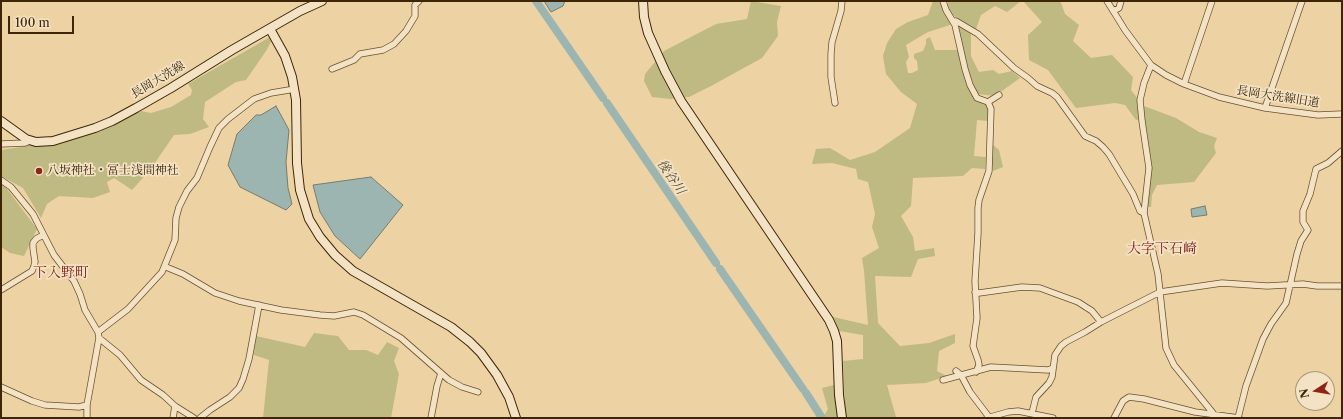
<!DOCTYPE html>
<html>
<head>
<meta charset="utf-8">
<style>
  body { margin:0 }
  #map { position:relative; width:1343px; height:419px; overflow:hidden; background:#edd2a4; font-family:"Libre Caslon Text",serif }
  canvas { display:block }
  .frame { position:absolute; inset:0; border:2px solid #3c2607; pointer-events:none }
  .north { position:absolute; left:1295px; top:371px; width:40px; height:40px; box-sizing:border-box; background:#f3e2c4; border:1px solid #aa9778; border-radius:50%; rotate:258deg; font-size:11px; font-weight:700; line-height:16px; text-align:center; color:#3c2607 }
  .north::after { content:''; display:block; margin:auto; width:14px; height:18px; background:#8f2418; clip-path:polygon(50% 0,100% 100%,50% 72%,0 100%) }
  .scale { position:absolute; left:8px; top:16px; width:66px; height:18px; box-sizing:border-box; border:2px solid #3c2607; border-top:0; padding-left:5px; font-size:12px; line-height:14px; white-space:nowrap; color:#3c2607; -webkit-text-stroke:3px #f3e2c4; paint-order:stroke }
</style>
</head>
<body>
<div id="map">
<canvas width="1343" height="419"></canvas>
<div class="frame"></div>
<div class="north">N</div>
<div class="scale">100 m</div>
</div>
<script>
const c = document.querySelector('canvas').getContext('2d');
c.lineJoin = 'round';
function paint(path, color) {
  c.fillStyle = color;
  c.fill(path, 'evenodd');
}
function shape(rows) {
  const path = new Path2D();
  for (const r of rows) {
    path.moveTo(r[0], r[1]);
    for (let i = 2; i < r.length; i += 2) path.lineTo(r[i], r[i + 1]);
  }
  return path;
}
function strokePath(path, color, width, dash) {
  c.strokeStyle = color;
  c.lineWidth = width;
  c.lineCap = dash ? 'butt' : 'round';
  c.setLineDash(dash || []);
  c.stroke(path);
}
function write(font, color, halo, rows, align = 'center') {
  c.font = font + ' "Libre Caslon Text","Noto Serif JP",serif';
  c.lineWidth = 3.5;
  c.setLineDash([]);
  c.textBaseline = 'middle';
  c.strokeStyle = halo;
  c.fillStyle = color;
  for (const [text, x, y, turn = 0] of rows) {
    c.save();
    c.translate(x, y);
    c.rotate((+turn || 0) * Math.PI / 180);
    c.textAlign = isNaN(turn) ? turn : align;
    if (halo) c.strokeText(text, 0, 0);
    c.fillText(text, 0, 0);
    c.restore();
  }
}
const green = shape([
  [751,1,781,6,777,22,778,36,762,58,711,86,689,97,670,99,652,97,644,81,645,74,664,51,716,24,747,19],
  [933,1,942,1,953,24,928,32,906,45,909,57,906,62,908,73,912,73,918,70,917,61,914,58,914,54,923,51,926,44,926,39,930,37,935,50,958,50,974,95,986,103,989,106,988,121,977,120,974,156,986,157,985,169,972,168,963,176,913,178,911,206,901,216,913,237,915,251,934,248,935,256,918,259,911,277,875,276,878,323,900,346,929,343,955,334,955,343,939,351,937,371,947,376,926,383,887,385,896,417,846,418,845,412,843,361,863,359,863,335,839,331,833,317,868,325,864,271,862,258,879,248,872,227,875,214,868,182,858,179,856,169,832,163,812,164,816,149,830,148,850,160,875,152,910,128,917,104,901,92,886,74,883,56,887,43,896,29,908,22,928,15],
  [948,1,1021,1,1007,12,995,6,981,15,976,29,949,13],
  [1023,1,1059,1,1061,3,1065,14,1079,25,1073,41,1091,58,1112,55,1133,77,1131,90,1138,99,1140,119,1136,120,1125,105,1115,103,1076,108,1048,70,1029,60,1028,35,1042,22],
  [958,24,971,32,971,56,979,72,993,70,999,74,1012,71,1020,78,995,96,978,94,967,69],
  [270,37,271,42,266,51,246,80,236,82,205,102,203,119,209,127,190,134,174,135,150,170,132,190,114,178,107,182,110,192,93,198,59,196,47,204,41,218,23,188,1,176,1,150,21,147,28,144,40,146,60,144,106,128,141,111,151,113,171,107,191,95,192,90,188,84],
  [1144,106,1176,118,1199,132,1217,138,1214,146,1216,153,1194,182,1157,185,1152,195,1151,207,1147,207,1151,177,1150,156,1143,121],
  [993,145,999,150,1003,167,993,171,991,155],
  [1,184,4,185,37,229,24,256,10,253,1,247],
  [314,333,338,336,349,350,366,350,378,355,387,342,399,348,394,361,399,374,391,418,263,418,269,360,254,355,256,336,305,347],
  [834,385,839,418,825,418,824,416,828,409,822,388]
]);
const water = shape([
  [544,1,565,1,563,6,551,12,544,1],
  [276,106,289,130,286,162,288,188,292,204,286,210,240,187,228,165,237,134,256,115,261,115,276,106],
  [371,177,403,205,360,259,335,236,320,212,313,185,371,177],
  [1205,206,1207,215,1192,217,1191,209,1205,206]
]);
const river = shape([
  [536,1,603,98],
  [607,103,716,263],
  [720,269,803,389],
  [806,393,822,418]
]);
const street = shape([
  [943,1,946,10,955,25,965,69,970,85,977,98,988,102,991,109,989,171,979,200,978,208,978,233,975,281,977,318,973,346,978,360,979,365,976,372],
  [1107,1,1125,30,1151,65,1166,75,1184,84,1219,97,1265,108,1318,115,1342,114],
  [1113,11,1119,8,1121,1],
  [953,21,956,21,978,34,1014,68,1028,78,1037,86,1052,93,1057,97,1085,136,1096,141,1103,147,1109,154,1133,194,1140,211,1144,213],
  [1151,65,1144,83,1140,100,1142,121,1149,168,1144,213,1158,274,1166,348,1174,365,1217,418],
  [332,69,354,60,360,54,383,50,394,44,406,31,415,16,415,5,419,1],
  [1184,84,1212,1],
  [988,102,999,95],
  [835,103,831,77,831,54,832,42,841,11,842,1],
  [1265,108,1302,1],
  [1,144,25,143,30,141],
  [1,180,11,187,33,214,54,255,74,281,80,294,85,310,98,332,99,338,87,405,87,418],
  [166,267,183,274,215,293,239,301,281,310,320,315,334,316,354,312,363,315,401,338,449,380,462,387,478,392],
  [1,290,32,271,34,266,35,262,33,248,33,243,36,239,43,235],
  [975,292,979,293,1022,287,1040,288,1078,302,1092,311,1101,322],
  [98,332,128,309,162,272,175,240,176,218,179,207,187,191,197,178,210,147,219,128,228,119,254,99,271,93,295,89],
  [99,338,120,355,141,380,163,395,175,406,194,418],
  [956,371,961,375,970,392,989,417],
  [943,380,991,367,1048,370,1053,368],
  [1,387,32,401,45,405,79,407,87,405],
  [1032,413,1036,397,1049,383,1052,377,1055,355,1061,346,1066,342,1085,332,1101,322,1160,292,1222,283,1267,286,1303,284,1317,286,1342,286],
  [173,418,175,406],
  [200,418,210,410,230,397,239,388,243,379,249,359,259,305],
  [431,418,437,386,441,373],
  [987,418,1008,412,1018,411,1053,418],
  [1114,418,1123,401,1129,397,1144,399,1195,412,1239,418],
  [1238,418,1246,386,1263,339,1271,324,1286,303,1297,254,1301,241,1308,230,1303,222,1303,211,1310,194,1316,169,1328,163,1342,151]
]);
const secondary = shape([
  [643,1,644,17,648,33,665,71,681,101,829,320,834,331,837,341,839,395,842,418],
  [270,29,285,56,292,77,296,100,297,163,300,190,309,219,320,237,335,255,353,271,451,327,470,342,481,353,497,375,509,397,516,418],
  [1,121,26,139,36,142,53,141,95,128,112,121,136,108,171,88,232,50,300,11,322,1]
]);
const markers = [
  [39,171,4,"#8f2418"]
];
const streetNames = [
  ["長岡大洗線",158,80,-31],
  ["長岡大洗線旧道",1278,97,9]
];
const poiNames = [
  ["八坂神社・冨士浅間神社",47,171]
];
const waterNames = [
  ["後谷川",671,177,56]
];
const quarterNames = [
  ["大字下石崎",1162,249],
  ["下入野町",61,273]
];
paint(green, '#beba82');
paint(water, '#9db5b1');
strokePath(water, '#767c6d', 1);
strokePath(river, '#9db5b1', 8);
strokePath(street, '#68512e', 7);
strokePath(secondary, '#3c2607', 10);
strokePath(street, '#f3e2c4', 5.5);
strokePath(secondary, '#f3e2c4', 8);
for (const [x, y, r, color] of markers) {
  const dot = new Path2D();
  dot.arc(x, y, r, 0, 2 * Math.PI);
  c.fillStyle = color;
  c.fill(dot);
  strokePath(dot, '#f3e2c4', 1.5);
}
write('12px', '#3c2607', '#f3e2c4', streetNames);
write('12px', '#3c2607', '#f3e2c4', poiNames, 'left');
write('italic 13px', '#544a32', '#f3e2c4', waterNames);
write('14px', '#7a1f14', '#f3e2c4', quarterNames);
</script>
</body>
</html>
